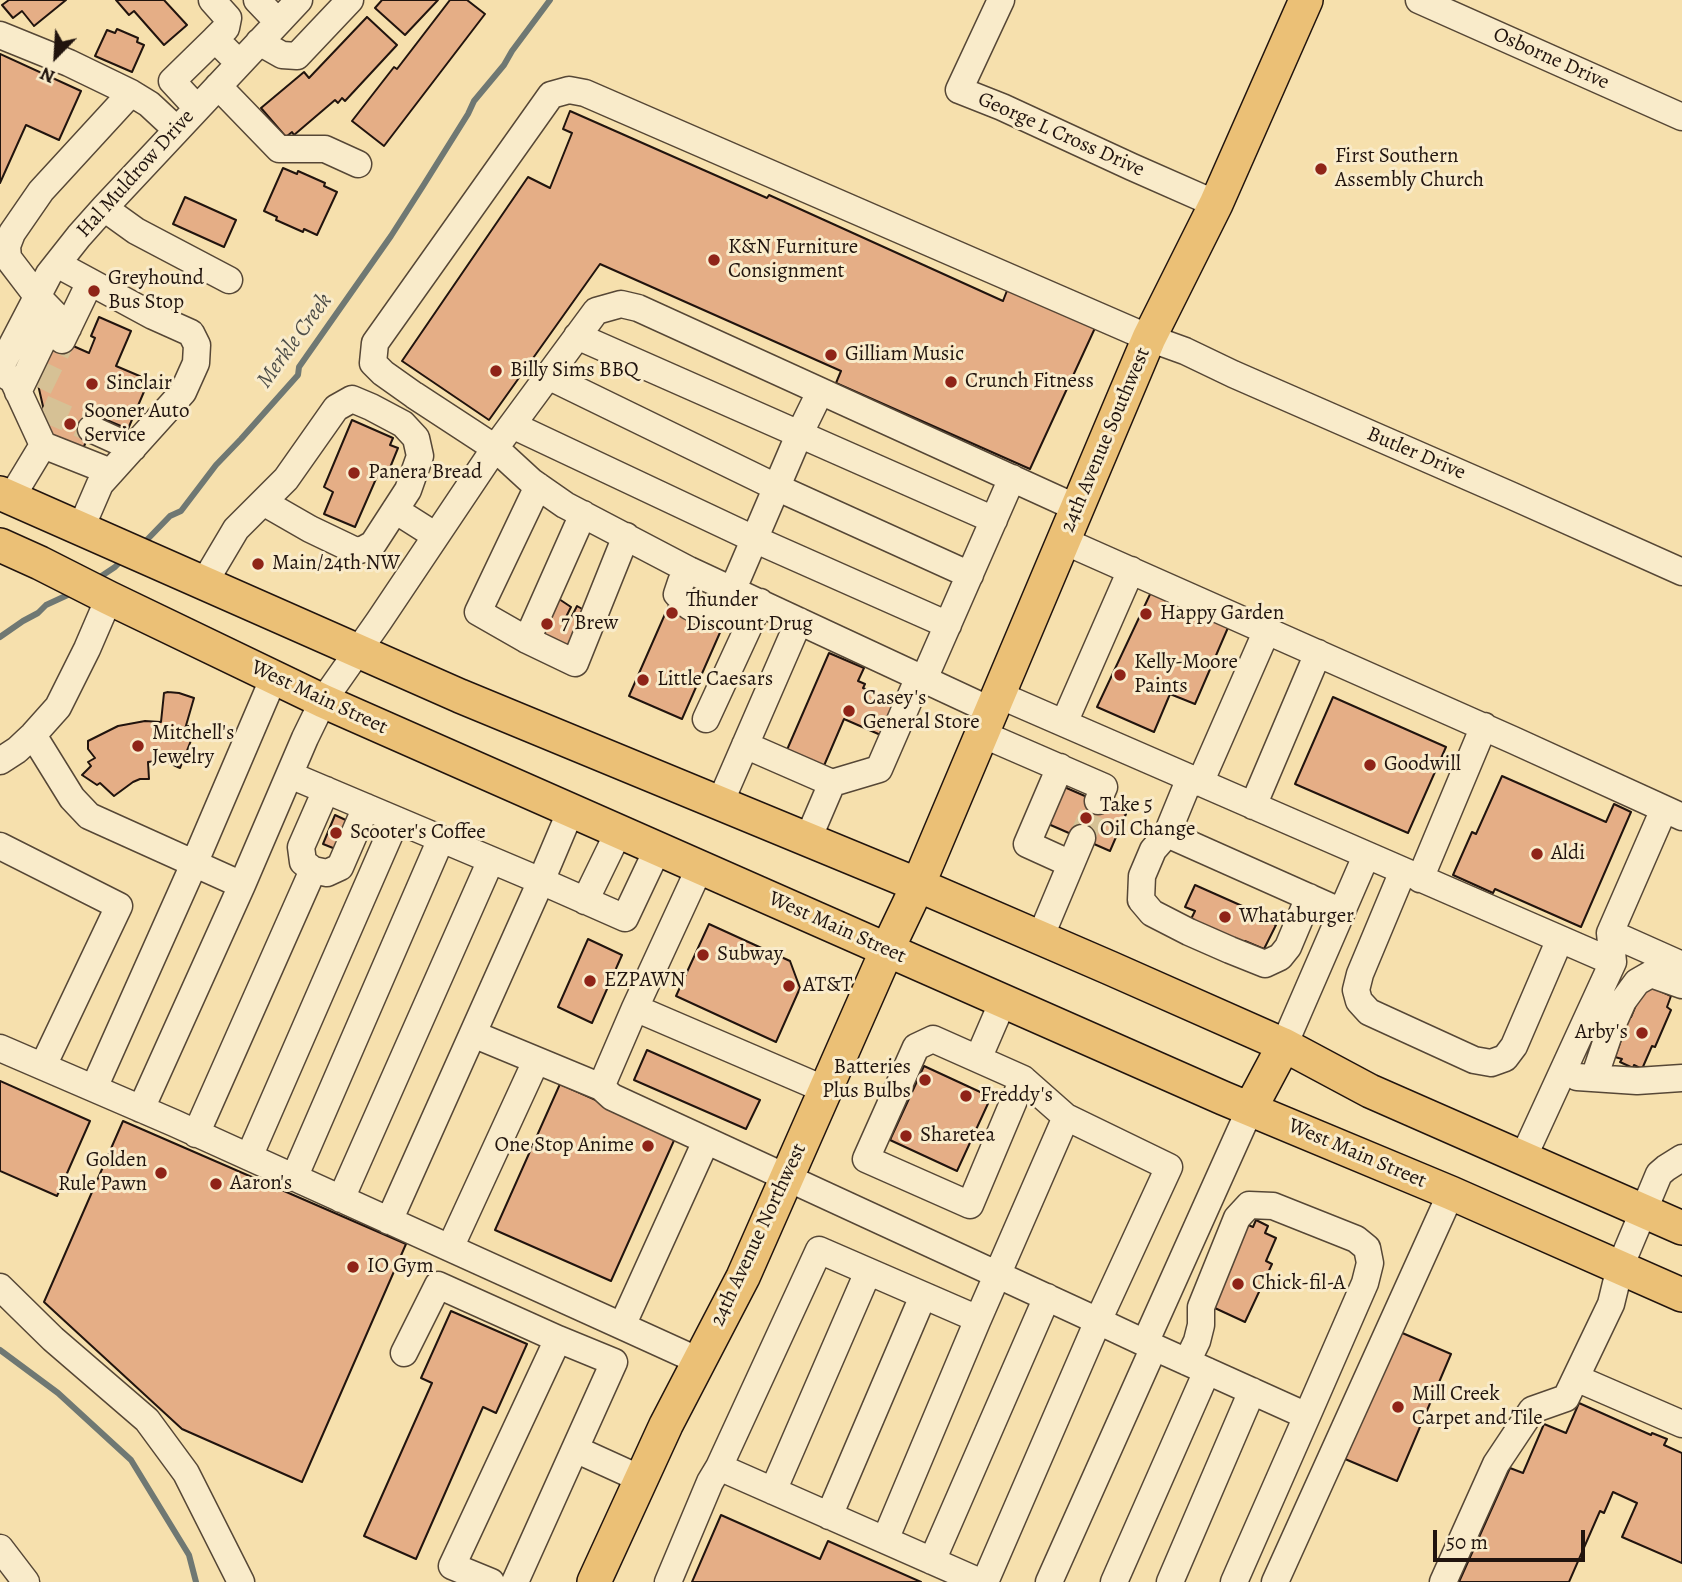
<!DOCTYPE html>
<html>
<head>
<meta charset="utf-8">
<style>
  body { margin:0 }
  #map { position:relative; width:1682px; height:1582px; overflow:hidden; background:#f6e0ad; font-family:Alegreya,serif }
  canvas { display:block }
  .north { position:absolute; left:21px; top:21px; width:70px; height:70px; -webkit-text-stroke:5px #f9ebca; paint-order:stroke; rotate:204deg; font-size:19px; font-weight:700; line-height:28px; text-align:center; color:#21140e }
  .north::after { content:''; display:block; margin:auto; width:24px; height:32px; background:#21140e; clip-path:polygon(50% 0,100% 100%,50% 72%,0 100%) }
  .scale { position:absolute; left:1433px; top:1530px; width:152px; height:32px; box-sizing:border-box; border:4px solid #21140e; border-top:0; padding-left:9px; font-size:21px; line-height:24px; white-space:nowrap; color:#21140e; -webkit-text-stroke:5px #f9ebca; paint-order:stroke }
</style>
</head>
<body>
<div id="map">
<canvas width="1682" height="1582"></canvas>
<div class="north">N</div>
<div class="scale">50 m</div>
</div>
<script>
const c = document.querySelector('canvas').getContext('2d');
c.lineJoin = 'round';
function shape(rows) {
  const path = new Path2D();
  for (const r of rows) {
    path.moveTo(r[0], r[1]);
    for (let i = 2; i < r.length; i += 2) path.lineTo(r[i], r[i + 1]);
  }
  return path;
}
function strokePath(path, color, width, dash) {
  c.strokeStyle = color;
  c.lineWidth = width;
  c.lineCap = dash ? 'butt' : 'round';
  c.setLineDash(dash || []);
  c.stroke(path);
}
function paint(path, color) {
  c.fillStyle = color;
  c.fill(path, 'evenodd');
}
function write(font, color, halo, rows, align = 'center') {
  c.font = font + ' Alegreya,serif';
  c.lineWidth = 6;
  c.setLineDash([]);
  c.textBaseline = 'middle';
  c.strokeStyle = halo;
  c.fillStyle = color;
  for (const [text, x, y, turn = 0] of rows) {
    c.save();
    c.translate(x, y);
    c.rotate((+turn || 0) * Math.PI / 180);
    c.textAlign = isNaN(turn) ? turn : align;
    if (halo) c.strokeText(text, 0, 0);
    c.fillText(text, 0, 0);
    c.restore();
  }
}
const stream = shape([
  [141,546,170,516,181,511,216,465,241,439,298,375,299,367,306,357,391,236,423,186,468,114,474,101,504,65,512,51,550,0],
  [97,579,115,567,124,558],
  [0,637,23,621,38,613,46,605,72,593],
  [0,1350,58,1393,131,1460,189,1555,196,1582]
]);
const building = shape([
  [9,0,66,0,34,26,22,11,13,18,2,5,9,0],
  [116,0,164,0,187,25,164,45,134,11,129,15,116,0],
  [382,0,438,0,405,35,375,8,382,0],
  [450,0,467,0,485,14,384,146,352,121,394,67,397,69,450,0],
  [367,17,397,45,345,101,342,98,338,103,335,100,294,135,292,132,286,137,261,108,304,72,309,78,367,17],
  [117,29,138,38,137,42,144,45,132,72,95,56,107,30,115,33,117,29],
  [0,54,81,91,59,140,26,125,0,183,0,54],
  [570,111,767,198,769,195,1003,301,1008,288,1095,328,1030,469,836,383,841,371,600,264,489,420,402,361,528,177,550,188,572,133,563,129,570,111],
  [283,168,297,174,298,171,325,183,324,186,337,192,317,235,304,229,303,232,276,220,277,217,264,211,283,168],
  [185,197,236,220,224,247,173,224,185,197],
  [99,317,131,331,116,366,149,380,128,429,97,416,82,451,50,437,34,367,62,341,89,353,95,338,91,336,99,317],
  [352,420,393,438,390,445,398,448,387,475,379,472,355,527,324,514,333,492,324,487,352,420],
  [1153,588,1230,623,1195,704,1170,694,1154,732,1097,707,1153,588],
  [559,599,571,607,563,623,567,626,577,606,584,610,569,647,526,628,537,603,554,611,559,599],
  [669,605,722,628,682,719,629,696,669,605],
  [829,653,864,668,858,681,865,684,863,688,897,703,883,736,844,719,820,775,783,759,829,653],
  [168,692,179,693,194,698,185,729,188,726,191,727,194,730,194,733,180,768,169,763,157,761,148,762,149,779,140,779,133,782,114,796,100,783,97,785,82,775,91,766,88,762,95,758,88,749,88,741,118,726,145,721,161,722,164,693,168,692],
  [1333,697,1446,747,1408,833,1295,784,1333,697],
  [1502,776,1606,822,1614,804,1631,812,1581,927,1495,889,1493,893,1453,875,1472,832,1476,834,1502,776],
  [1062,786,1126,814,1110,851,1046,823,1062,786],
  [335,815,350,822,338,850,323,844,335,815],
  [1195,885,1249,909,1248,913,1276,925,1264,949,1245,941,1244,945,1190,921,1195,911,1185,907,1195,885],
  [709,924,790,961,800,988,776,1042,676,996,709,924],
  [588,939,622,955,592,1023,558,1007,588,939],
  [1647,985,1671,996,1667,1007,1671,1010,1655,1047,1652,1046,1642,1069,1634,1065,1633,1068,1620,1062,1622,1059,1615,1057,1626,1026,1626,1015,1631,1017,1640,995,1647,985],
  [647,1050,760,1100,746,1129,634,1080,647,1050],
  [924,1066,991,1097,957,1171,890,1140,924,1066],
  [0,1081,90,1121,57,1196,0,1171,0,1081],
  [560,1084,676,1136,611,1281,495,1230,560,1084],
  [123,1121,406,1244,302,1482,182,1429,44,1302,123,1121],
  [1256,1220,1268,1226,1265,1233,1276,1238,1266,1261,1272,1264,1245,1322,1204,1303,1241,1222,1253,1227,1256,1220],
  [451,1311,527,1344,496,1413,483,1407,416,1559,364,1536,432,1383,421,1378,451,1311],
  [1400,1332,1451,1354,1397,1481,1345,1459,1400,1332],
  [1579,1403,1651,1435,1652,1433,1667,1439,1664,1445,1682,1453,1682,1563,1622,1537,1637,1503,1613,1492,1604,1513,1600,1511,1569,1582,1459,1582,1510,1468,1523,1473,1544,1424,1566,1433,1579,1403],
  [721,1515,820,1559,828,1541,921,1582,692,1582,721,1515]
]);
const minorTunnel = shape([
  [39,388,62,341],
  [43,408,91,429],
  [1082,838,1098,801]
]);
const minor = shape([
  [212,0,228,18,226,28,215,39],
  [257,0,278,22],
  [1001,0,959,90,1002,107,1132,167,1216,204],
  [1419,0,1682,117],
  [0,35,69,63,131,93,149,104,177,130],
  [259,42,282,55,297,56,350,0],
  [218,86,279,149,325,149,358,164],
  [197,108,172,81,215,39,239,63],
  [104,208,136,231,229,280],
  [57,264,153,316,191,333,197,345,196,363,183,392,100,484,81,528],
  [68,328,37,296,8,258,7,246,12,233,41,191,131,93],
  [577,336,994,520],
  [62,340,90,282],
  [0,368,49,274,79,236,104,208,299,0],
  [0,372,13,380,43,445],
  [548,376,776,487,970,575],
  [18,392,55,315],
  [512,425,754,539,948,625],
  [91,429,133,448],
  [538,486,478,612,527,640,575,663,626,536],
  [11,498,43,445,111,472],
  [395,510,436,536],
  [1064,541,1513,740,1682,817],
  [689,570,681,582,677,594,689,606,707,615,722,615,729,610,733,589,799,435,820,392],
  [204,583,236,529,286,479,336,408,352,399,371,407,403,424,416,438,420,456,408,490,373,544,364,549,356,551,310,529,263,502],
  [527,640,583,514],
  [924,679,1012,478],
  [999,695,1613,962,1523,1158],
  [992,711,689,570,565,505,532,482,495,448,414,395,383,373,373,363,375,343,551,95,569,90,585,93,1149,338,1185,351,1233,374,1510,495,1682,572],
  [706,719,760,602],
  [1064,723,1131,570],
  [982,734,1104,787,1098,801],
  [33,735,72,798,89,816,242,885,305,738,323,701,379,621,495,448,596,311,621,304,638,308,1077,508],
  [745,745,832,783,808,839],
  [0,761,17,750,33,735,58,707,87,649,109,598],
  [1060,767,1027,844,1071,864],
  [290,775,541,881,389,1221],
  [1190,778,1167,834,1342,912],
  [832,783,879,769,919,677],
  [1200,783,1267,630],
  [326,790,301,847,303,862,313,870,327,873,340,867,366,807],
  [720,803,799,621],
  [1253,806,1318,653],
  [571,810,541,881,625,918,658,848],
  [1167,834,1153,850,1142,876,1141,900,1152,913,1189,932,1230,950,1265,964,1280,957,1288,947,1309,897],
  [0,846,119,906,43,1066],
  [700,867,635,1008,826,1090],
  [1403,871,1360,974,1356,990,1359,1001,1369,1012,1474,1060,1491,1063,1505,1058,1514,1046,1560,939],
  [1420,879,1484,726],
  [585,901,619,831],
  [1610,933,1682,965],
  [1040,938,1082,838],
  [1613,962,1610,933,1664,809],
  [635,1008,601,1087,612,1097,1098,1321,1169,1167,1066,1117,1023,1079],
  [473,1034,601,1087],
  [1284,1045,1366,856],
  [0,1048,174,1123,622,1326],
  [978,1059,1023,1079,970,1205,866,1159,916,1047,933,1039,978,1059,1003,1001],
  [1577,1077,1637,1081,1682,1078],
  [1594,1078,1611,1028,1623,1001,1637,982,1651,974,1682,985],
  [94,1088,194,864,274,677],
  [141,1109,242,885],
  [196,1134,313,870],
  [249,1157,396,820],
  [294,1178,441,839],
  [341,1199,491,860],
  [450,1248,536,1061],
  [0,1287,53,1339,147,1420,186,1473,241,1582],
  [404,1353,438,1285,558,1339],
  [699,1361,622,1326,706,1141],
  [1187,1362,1197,1341,1201,1325,1201,1307,1237,1218,1249,1205,1273,1206,1356,1239,1367,1248,1370,1263,1365,1283,1307,1416],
  [1576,1378,1682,1424],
  [575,1449,641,1479],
  [719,1467,980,1582],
  [773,1491,868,1272],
  [829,1516,923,1296],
  [885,1540,978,1319],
  [0,1548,26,1582],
  [932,1561,1047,1297],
  [491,1582,452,1566,558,1339,614,1362,515,1582],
  [668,1582,710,1482,719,1467,819,1250,978,1319,1066,1117],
  [985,1582,1098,1321,1145,1343],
  [1049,1582,1154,1347],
  [1114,1582,1207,1371],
  [1170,1582,1252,1391],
  [1234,1582,1307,1416,1145,1343,1250,1109],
  [1275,1582,1451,1193],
  [1443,1582,1496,1464,1532,1410,1566,1398,1611,1304,1620,1267,1659,1174,1666,1168,1682,1158]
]);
const major = shape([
  [0,493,460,696,918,885,1110,968,1284,1045,1370,1091,1682,1228],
  [0,545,40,563,109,598,323,701,1223,1098,1451,1193,1682,1295],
  [1250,1109,1284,1045],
  [594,1582,666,1425,743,1277,887,950,918,885,1149,338,1216,204,1306,0]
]);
const markers = [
  [1321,169,7,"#8f2418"],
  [714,260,7,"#8f2418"],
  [94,291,7,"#8f2418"],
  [831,355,7,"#8f2418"],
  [496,371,7,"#8f2418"],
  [951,382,7,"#8f2418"],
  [92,384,7,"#8f2418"],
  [70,424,7,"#8f2418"],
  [354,473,7,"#8f2418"],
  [258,564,7,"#8f2418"],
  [672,613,7,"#8f2418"],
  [1146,614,7,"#8f2418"],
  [547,624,7,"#8f2418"],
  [1120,675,7,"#8f2418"],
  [643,680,7,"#8f2418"],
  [849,711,7,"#8f2418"],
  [138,746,7,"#8f2418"],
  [1370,765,7,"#8f2418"],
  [1086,818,7,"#8f2418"],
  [336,833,7,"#8f2418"],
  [1537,854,7,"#8f2418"],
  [1225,917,7,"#8f2418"],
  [703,955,7,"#8f2418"],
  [590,981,7,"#8f2418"],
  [789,986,7,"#8f2418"],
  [1642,1033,7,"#8f2418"],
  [925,1080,7,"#8f2418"],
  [966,1096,7,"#8f2418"],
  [906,1136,7,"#8f2418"],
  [648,1146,7,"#8f2418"],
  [161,1173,7,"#8f2418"],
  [216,1184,7,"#8f2418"],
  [353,1267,7,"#8f2418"],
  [1238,1284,7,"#8f2418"],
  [1398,1407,7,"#8f2418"]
];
const streetNames = [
  ["Osborne Drive",1551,59,24],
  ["George L Cross Drive",1061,135,24],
  ["Hal Muldrow Drive",136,174,-48],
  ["24th Avenue Southwest",1106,440,-67],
  ["Butler Drive",1416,454,23],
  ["West Main Street",319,698,25],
  ["West Main Street",837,928,24],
  ["West Main Street",1357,1154,23],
  ["24th Avenue Northwest",759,1235,-65]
];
const poiNames = [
  ["First Southern",1335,157],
  ["Assembly Church",1335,181],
  ["K&N Furniture",728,248],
  ["Consignment",728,272],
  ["Greyhound",108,279],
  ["Bus Stop",108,303],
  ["Gilliam Music",845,355],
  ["Billy Sims BBQ",510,371],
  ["Crunch Fitness",965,382],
  ["Sinclair",106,384],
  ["Sooner Auto",84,412],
  ["Service",84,436],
  ["Panera Bread",368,473],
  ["Main/24th NW",272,564],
  ["Thunder",686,601],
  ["Discount Drug",686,625],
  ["Happy Garden",1160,614],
  ["7 Brew",561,624],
  ["Kelly-Moore",1134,663],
  ["Paints",1134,687],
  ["Little Caesars",657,680],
  ["Casey's",863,699],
  ["General Store",863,723],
  ["Mitchell's",152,734],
  ["Jewelry",152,758],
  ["Goodwill",1384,765],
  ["Take 5",1100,806],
  ["Oil Change",1100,830],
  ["Scooter's Coffee",350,833],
  ["Aldi",1551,854],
  ["Whataburger",1239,917],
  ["Subway",717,955],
  ["EZPAWN",604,981],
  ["AT&T",803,986],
  ["Arby's",1628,1033,"right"],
  ["Batteries",911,1068,"right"],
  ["Plus Bulbs",911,1092,"right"],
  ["Freddy's",980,1096],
  ["Sharetea",920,1136],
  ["One Stop Anime",634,1146,"right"],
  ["Golden",147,1161,"right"],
  ["Rule Pawn",147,1185,"right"],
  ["Aaron's",230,1184],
  ["IO Gym",367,1267],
  ["Chick-fil-A",1252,1284],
  ["Mill Creek",1412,1395],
  ["Carpet and Tile",1412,1419]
];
const waterNames = [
  ["Merkle Creek",295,341,-54]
];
strokePath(stream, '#6f7873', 6);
paint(building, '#e5ae86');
strokePath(building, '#21140e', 2);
strokePath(minorTunnel, '#d6c195', 26, [26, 13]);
strokePath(minor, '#564736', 29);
strokePath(major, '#21140e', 36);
strokePath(minor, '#f9ebca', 26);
strokePath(major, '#ebc076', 33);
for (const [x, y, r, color] of markers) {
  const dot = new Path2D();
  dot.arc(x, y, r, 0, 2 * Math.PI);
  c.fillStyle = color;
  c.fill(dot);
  strokePath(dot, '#f9ebca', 2.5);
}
write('21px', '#21140e', '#f9ebca', streetNames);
write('21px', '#21140e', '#f9ebca', poiNames, 'left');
write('italic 23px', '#4e4e49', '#f9ebca', waterNames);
</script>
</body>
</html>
